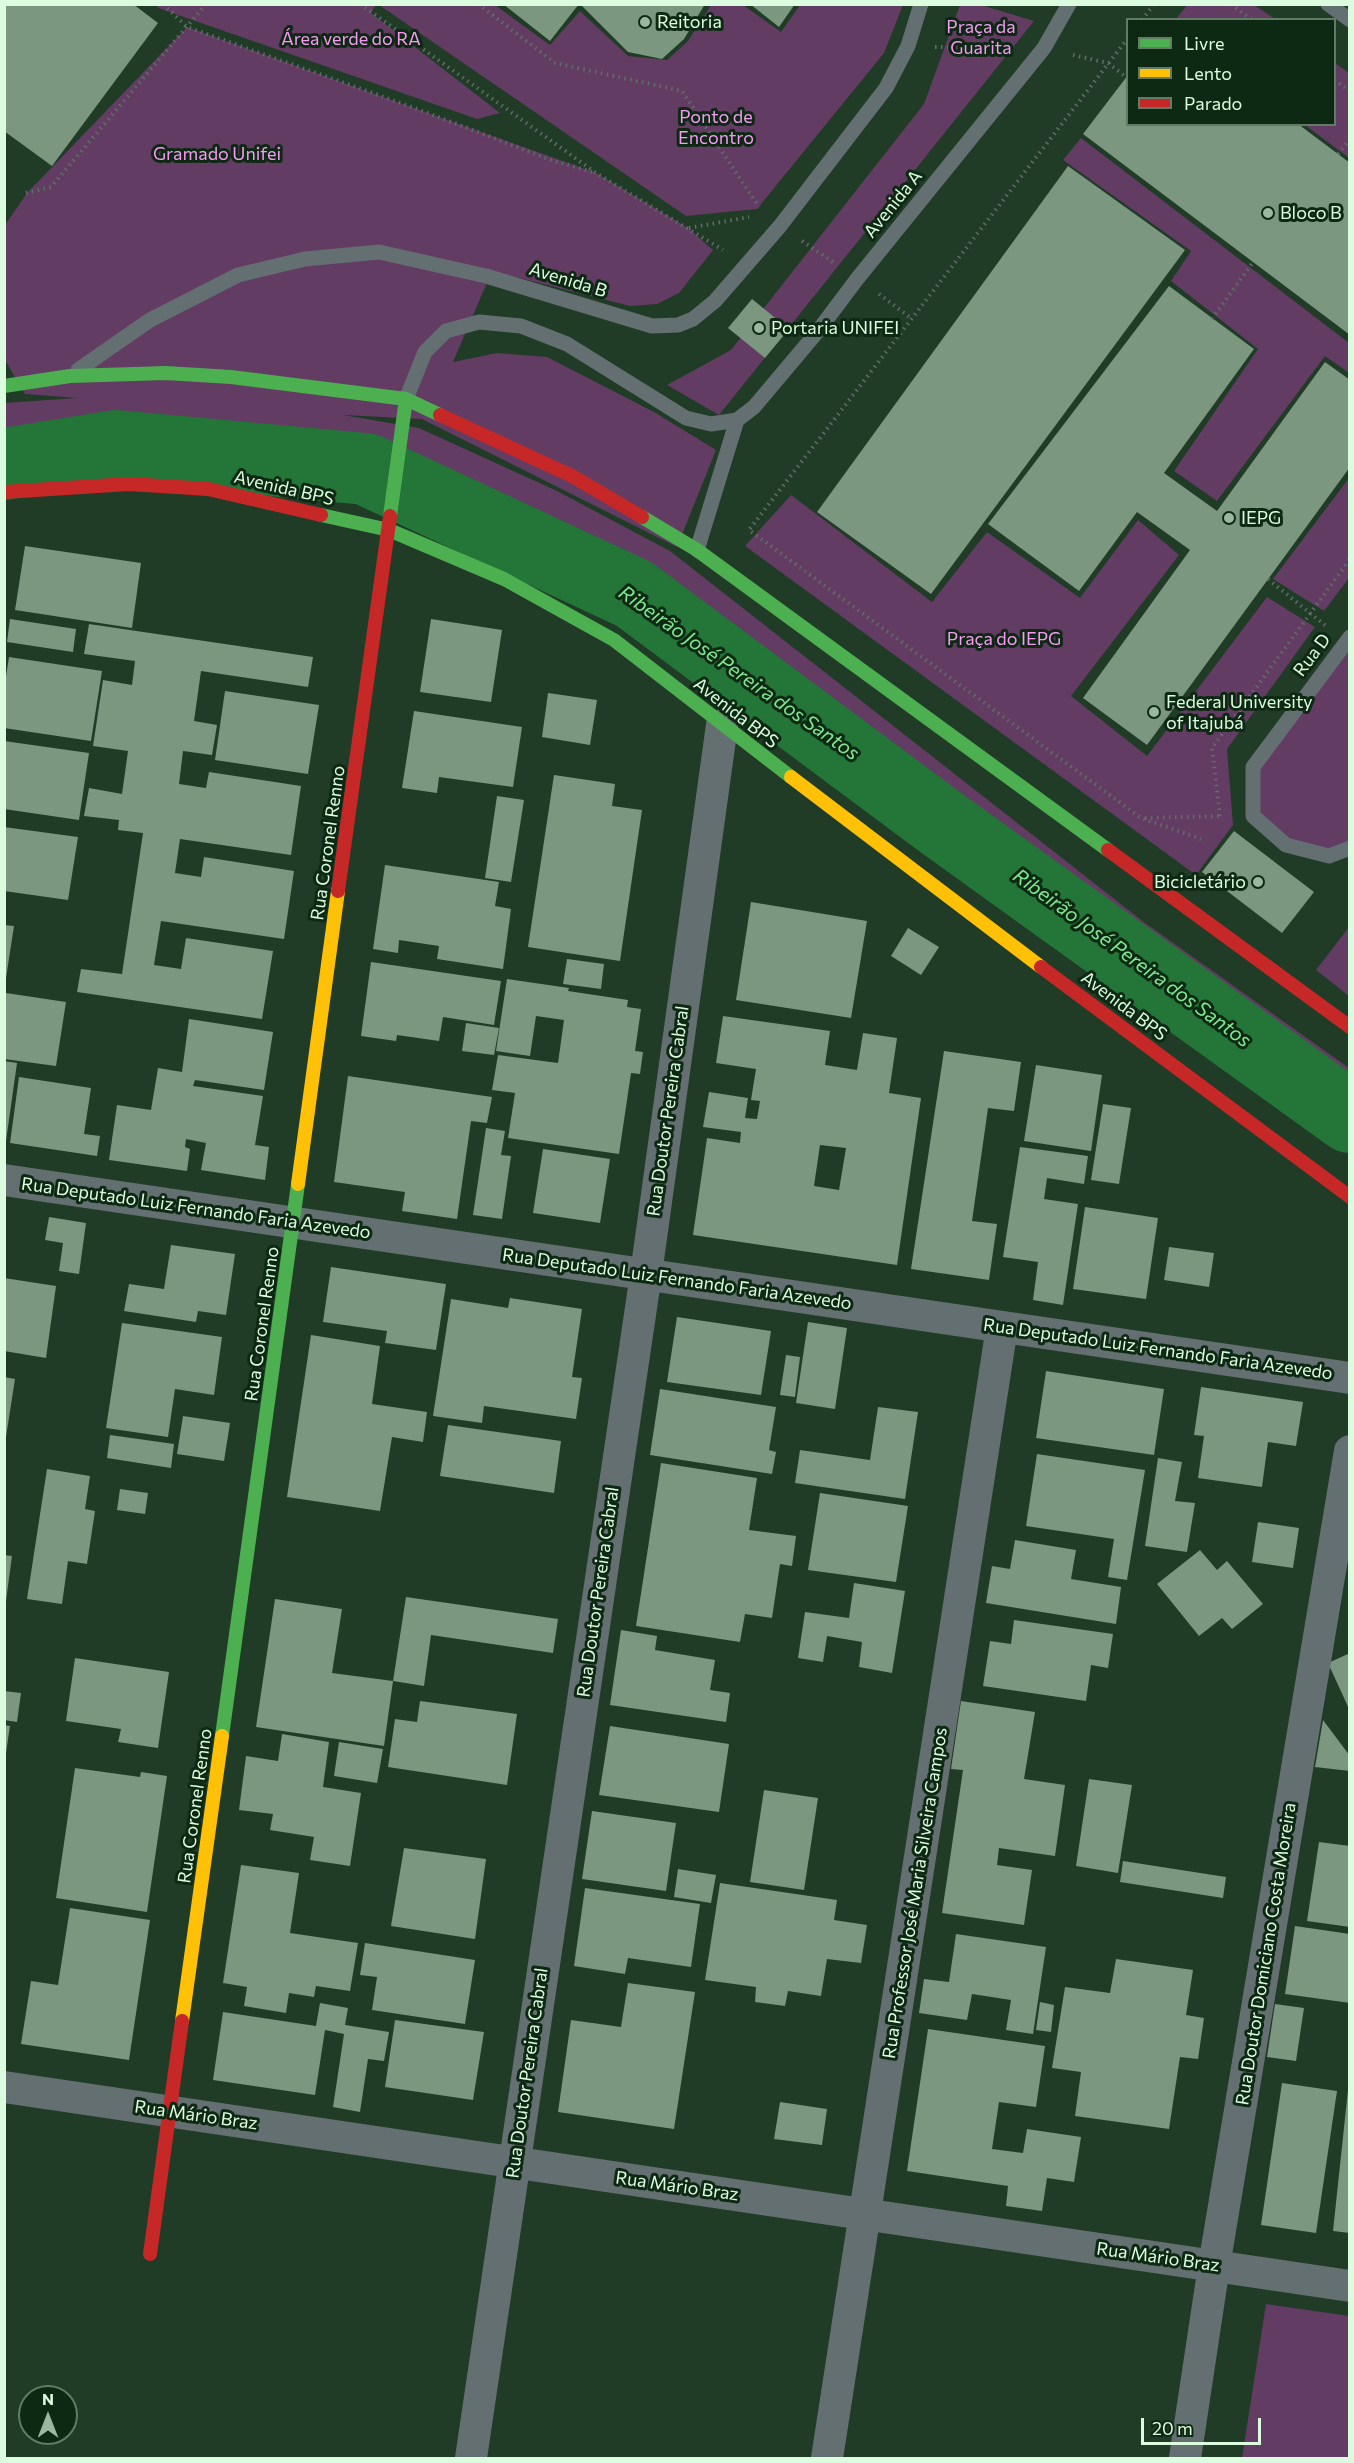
<!DOCTYPE html>
<html>
<head>
<meta charset="utf-8">
<style>
  body { margin:0 }
  #map { position:relative; width:1354px; height:2463px; overflow:hidden; background:#203b26; font-family:Commissioner,sans-serif }
  canvas { display:block }
  .frame { position:absolute; inset:0; border:6px solid #dbfcde; pointer-events:none }
  .legend { position:absolute; left:1126px; top:18px; width:210px; height:108px; box-sizing:border-box; background:#0e2913; border:2px solid #607d64; margin:0; padding:8px 10px; list-style:none; font-size:18px; color:#dbfcde }
  .legend li { display:flex; align-items:center; gap:12px; height:30px }
  .legend b { width:30px; border:2px solid #607d64 }
  .north { position:absolute; left:18px; top:2385px; width:60px; height:60px; box-sizing:border-box; background:#0e2913; border:2px solid #607d64; border-radius:50%; rotate:0deg; font-size:16px; font-weight:700; line-height:24px; text-align:center; color:#dbfcde }
  .north::after { content:''; display:block; margin:auto; width:21px; height:27px; background:#9ab89e; clip-path:polygon(50% 0,100% 100%,50% 72%,0 100%) }
  .scale { position:absolute; left:1141px; top:2418px; width:120px; height:27px; box-sizing:border-box; border:3px solid #dbfcde; border-top:0; padding-left:8px; font-size:18px; line-height:21px; white-space:nowrap; color:#dbfcde; -webkit-text-stroke:4px #0e2913; paint-order:stroke }
</style>
</head>
<body>
<div id="map">
<canvas width="1354" height="2463"></canvas>
<div class="frame"></div>
<ul class="legend">
<li><b style="height:8px;background:#4caf50"></b>Livre</li>
<li><b style="height:8px;background:#ffc107"></b>Lento</li>
<li><b style="height:8px;background:#c62828"></b>Parado</li>
</ul>
<div class="north">N</div>
<div class="scale">20 m</div>
</div>
<script>
const c = document.querySelector('canvas').getContext('2d');
c.lineJoin = 'round';
function paint(path, color) {
  c.fillStyle = color;
  c.fill(path, 'evenodd');
}
function shape(rows) {
  const path = new Path2D();
  for (const r of rows) {
    path.moveTo(r[0], r[1]);
    for (let i = 2; i < r.length; i += 2) path.lineTo(r[i], r[i + 1]);
  }
  return path;
}
function strokePath(path, color, width, dash) {
  c.strokeStyle = color;
  c.lineWidth = width;
  c.lineCap = dash ? 'butt' : 'round';
  c.setLineDash(dash || []);
  c.stroke(path);
}
function write(font, color, halo, rows, align = 'center') {
  c.font = font + ' Commissioner,sans-serif';
  c.lineWidth = 6;
  c.setLineDash([]);
  c.textBaseline = 'middle';
  c.strokeStyle = halo;
  c.fillStyle = color;
  for (const [text, x, y, turn = 0] of rows) {
    c.save();
    c.translate(x, y);
    c.rotate((+turn || 0) * Math.PI / 180);
    c.textAlign = isNaN(turn) ? turn : align;
    if (halo) c.strokeText(text, 0, 0);
    c.fillText(text, 0, 0);
    c.restore();
  }
}
const green = shape([
  [1188,4,1254,5,1275,19,1176,19],
  [154,5,376,5,371,13,500,113,477,119,161,9],
  [379,5,495,5,550,45,580,11,628,56,667,60,688,41,711,5,743,5,781,32,800,5,903,5,884,53,757,209,686,216],
  [960,5,981,5,1034,21,719,415,667,385,731,350,924,104],
  [187,27,596,173,688,228,713,250,679,293,657,304,630,306,492,271,453,362,497,353,547,357,654,412,716,450,677,547,422,419,343,415,419,428,557,491,670,551,1145,923,1349,1068,1349,1153,968,881,624,619,363,493,126,467,5,477,4,403,77,398,25,394,5,360,5,225,27,193],
  [1335,63,1349,73,1349,158,1305,125,1334,124],
  [1081,138,1349,343,1349,373,1325,356,1217,501,1174,471,1258,349,1171,281,1191,251,1063,160],
  [1349,478,1349,578,1324,611,1273,579],
  [791,495,932,602,987,532,1080,598,1138,520,1179,555,1071,696,1147,756,1267,597,1315,627,1227,749,1233,825,1196,875,745,546],
  [1349,637,1349,848,1329,856,1286,845,1253,816,1253,767],
  [1349,927,1349,996,1316,970],
  [1266,2304,1349,2316,1349,2458,1242,2458]
]);
const river = shape([
  [4,464,116,446,366,469,634,594,940,822,1350,1117]
]);
const building = shape([
  [4,4,133,4,158,23,52,166,4,131],
  [503,4,579,4,550,41],
  [580,4,705,4,684,39,662,59,628,52],
  [750,4,795,4,779,27],
  [1128,75,1128,124,1298,124,1350,163,1350,335,1083,134],
  [1068,166,1185,250,931,594,817,512],
  [1169,286,1254,349,1164,473,1217,511,1325,362,1350,380,1350,467,1147,745,1083,698,1190,550,1137,512,1079,591,988,524],
  [752,299,789,329,765,358,728,328],
  [25,546,141,563,132,628,15,610],
  [10,619,76,629,73,652,7,642],
  [431,619,502,630,491,702,420,692],
  [89,624,313,657,308,687,201,671,194,721,217,725,212,755,183,751,179,784,206,788,209,772,301,786,291,855,180,839,175,873,201,877,204,857,294,871,284,939,161,921,154,965,181,969,186,938,273,951,262,1019,77,992,81,969,122,974,143,833,118,830,119,820,84,816,89,788,122,794,128,751,93,746,103,680,132,685,135,661,84,654],
  [9,657,102,671,91,741,4,728,4,689],
  [225,691,319,705,308,774,215,760],
  [548,693,597,700,590,745,542,737],
  [414,711,522,727,513,787,439,777,437,793,402,788],
  [4,741,89,753,79,820,4,809],
  [554,775,615,784,612,806,642,810,620,961,528,947],
  [497,796,524,800,511,882,485,878],
  [4,827,78,837,68,900,4,891],
  [1234,831,1314,892,1282,933,1202,872],
  [385,865,499,882,495,906,511,909,503,969,437,959,439,946,399,940,398,953,373,949],
  [751,902,867,921,851,1018,736,1000],
  [4,925,14,926,6,978,4,978],
  [908,928,939,947,921,975,891,956],
  [567,959,604,964,601,989,563,984],
  [371,962,501,981,494,1025,443,1017,439,1041,397,1035,396,1041,361,1036],
  [507,979,569,988,568,991,628,1000,627,1007,641,1009,635,1051,643,1052,640,1074,631,1073,619,1154,508,1138,515,1093,492,1090,498,1055,558,1063,564,1020,536,1016,530,1056,496,1051],
  [6,993,66,1002,56,1066,4,1059],
  [723,1016,830,1031,825,1065,857,1070,863,1033,897,1038,889,1093,921,1098,897,1265,693,1235,707,1138,740,1143,741,1132,703,1127,709,1092,748,1098,745,1118,757,1119,760,1101,751,1100,756,1069,716,1063],
  [820,1145,846,1148,839,1190,814,1186],
  [189,1019,273,1032,264,1090,195,1080,193,1086,263,1096,255,1145,269,1147,265,1180,201,1170,206,1143,186,1139,185,1147,190,1149,187,1171,109,1160,117,1105,151,1110,158,1068,182,1072],
  [466,1023,499,1028,494,1055,462,1051],
  [944,1051,1021,1062,1014,1111,988,1108,972,1221,997,1224,989,1280,911,1269],
  [4,1061,17,1063,6,1141,4,1141],
  [1036,1065,1102,1075,1091,1151,1024,1141],
  [348,1076,492,1097,487,1123,471,1121,457,1219,402,1211,405,1192,334,1182],
  [19,1077,91,1088,84,1134,100,1136,97,1156,10,1143],
  [1103,1104,1131,1108,1119,1184,1091,1180],
  [486,1128,505,1131,501,1155,511,1156,502,1219,473,1215],
  [1020,1147,1088,1156,1084,1184,1047,1178,1044,1199,1078,1204,1063,1305,1033,1300,1038,1262,1003,1257],
  [543,1149,610,1159,600,1223,533,1213],
  [1085,1207,1158,1218,1146,1299,1073,1289],
  [49,1217,86,1223,79,1274,59,1271,63,1243,45,1240],
  [171,1245,235,1254,226,1315,198,1311,196,1322,124,1311,129,1284,164,1289],
  [1169,1247,1214,1253,1209,1287,1164,1280],
  [331,1267,446,1284,436,1350,385,1343,387,1331,323,1322],
  [4,1278,56,1286,46,1358,4,1351],
  [510,1298,582,1309,572,1377,582,1378,576,1419,484,1406,482,1423,433,1416,451,1299,508,1308],
  [677,1317,771,1331,761,1395,667,1382],
  [808,1322,847,1328,835,1409,796,1403],
  [122,1323,222,1337,214,1395,175,1389,168,1437,106,1428],
  [311,1335,380,1346,372,1404,427,1412,423,1442,392,1437,380,1511,287,1497],
  [786,1355,800,1357,795,1397,780,1395],
  [1046,1371,1164,1389,1154,1455,1036,1438],
  [4,1377,15,1379,6,1437,4,1437],
  [1201,1387,1303,1402,1296,1446,1268,1442,1262,1487,1198,1478,1204,1436,1194,1435],
  [660,1389,776,1407,769,1450,776,1452,772,1474,650,1455],
  [878,1407,918,1412,905,1499,795,1483,800,1450,870,1460],
  [183,1416,230,1423,224,1461,177,1454],
  [448,1425,561,1441,554,1493,440,1476],
  [110,1435,174,1444,171,1468,107,1458],
  [1037,1454,1145,1470,1127,1580,1108,1577,1114,1539,1026,1526],
  [1158,1458,1182,1462,1175,1501,1195,1503,1187,1552,1145,1546],
  [661,1463,757,1478,749,1530,796,1536,792,1566,780,1564,772,1618,745,1614,740,1642,636,1626],
  [47,1469,90,1476,85,1509,95,1511,87,1564,68,1561,62,1604,27,1599],
  [120,1489,148,1493,145,1514,117,1510],
  [820,1493,908,1506,896,1582,808,1570],
  [1258,1522,1299,1528,1293,1568,1252,1562],
  [1015,1540,1076,1550,1071,1579,1121,1587,1116,1624,986,1603,992,1566,1010,1569],
  [1200,1550,1217,1570,1227,1561,1263,1604,1232,1629,1222,1618,1199,1636,1157,1584],
  [4,1555,12,1556,6,1601,4,1601],
  [854,1583,905,1591,892,1673,859,1667,862,1642,827,1636,823,1662,798,1658,805,1612,849,1618],
  [406,1597,558,1619,553,1653,431,1635,424,1686,393,1681,384,1746,256,1727,275,1599,342,1609,332,1673,393,1681],
  [1014,1620,1113,1634,1108,1668,1091,1665,1086,1701,983,1686,990,1641,1011,1644],
  [621,1630,657,1636,655,1650,715,1660,710,1690,730,1693,726,1722,610,1705],
  [1350,1653,1350,1711,1328,1663],
  [75,1658,169,1672,158,1748,118,1742,121,1729,66,1721],
  [4,1691,21,1693,17,1722,4,1720],
  [420,1701,517,1714,507,1785,388,1767,395,1719,417,1722],
  [961,1701,1035,1712,1024,1779,1065,1785,1055,1856,999,1848,997,1865,1032,1870,1024,1925,942,1913,963,1770,951,1769],
  [1323,1720,1350,1756,1350,1771,1315,1767],
  [4,1725,10,1726,6,1753,4,1753],
  [610,1726,729,1744,719,1812,599,1795],
  [282,1734,329,1742,323,1787,361,1793,350,1866,310,1860,314,1837,270,1830,273,1814,239,1810,246,1756,278,1761],
  [339,1742,383,1749,377,1783,334,1776],
  [75,1768,140,1777,141,1772,167,1776,147,1912,56,1898],
  [1089,1779,1132,1785,1118,1873,1076,1866],
  [764,1790,818,1798,804,1890,750,1882],
  [592,1811,676,1823,666,1891,582,1879],
  [1319,1842,1350,1846,1350,1927,1307,1921],
  [404,1848,486,1859,475,1939,391,1926],
  [1123,1861,1226,1877,1223,1898,1120,1882],
  [241,1865,299,1873,290,1933,358,1943,350,1991,316,1986,314,1997,289,1993,286,2013,244,2006,247,1987,223,1983],
  [678,1869,716,1875,711,1903,674,1897],
  [720,1883,837,1900,834,1920,867,1925,861,1963,827,1959,821,1996,788,1991,785,2006,755,2002,756,1987,705,1980],
  [585,1888,700,1904,691,1967,628,1958,625,1974,574,1966],
  [70,1908,150,1920,129,2060,21,2044,31,1981,58,1985],
  [1295,1926,1350,1934,1350,2003,1285,1994],
  [956,1934,1046,1947,1033,2034,1006,2030,1011,2000,972,1994,967,2020,919,2013,924,1979,949,1982],
  [365,1943,475,1960,465,2024,372,2010,377,1977,360,1975],
  [1116,1959,1193,1970,1186,2015,1204,2018,1198,2059,1180,2057,1169,2129,1075,2116,1081,2072,1052,2068,1065,1987,1110,1993],
  [628,1983,695,1992,674,2129,558,2112,571,2020,621,2027],
  [1040,2002,1054,2005,1051,2032,1036,2030],
  [320,2003,348,2008,345,2025,389,2032,384,2061,368,2059,360,2112,333,2107,344,2034,325,2030,315,2095,213,2080,223,2012,316,2026],
  [1275,2004,1304,2008,1296,2061,1267,2057],
  [395,2020,484,2032,473,2100,385,2087],
  [928,2029,1045,2046,1036,2107,999,2102,992,2149,1023,2153,1027,2129,1081,2137,1074,2182,1047,2178,1042,2211,1006,2206,1008,2186,907,2171],
  [1282,2083,1337,2091,1316,2233,1261,2225],
  [1348,2090,1350,2090,1350,2233,1333,2231],
  [780,2102,827,2109,822,2145,774,2139]
]);
const path = shape([
  [163,4,187,27,412,107,551,160,596,173],
  [360,4,596,173,723,250],
  [478,4,555,63,682,91,759,207],
  [1231,4,1252,20],
  [1142,20,1154,4],
  [1128,38,749,530,1141,818,1201,839],
  [935,47,1009,48],
  [1073,55,1108,63,1126,77],
  [1334,80,1350,91],
  [1338,154,1350,139],
  [26,193,51,187,206,4],
  [689,228,749,217],
  [802,241,833,262],
  [879,294,912,319],
  [1212,319,1253,262],
  [1268,579,1326,626],
  [1220,816,1212,748,1350,559],
  [1145,818,1221,816]
]);
const lane = shape([
  [1328,4,1350,20],
  [78,370,150,320,238,275,305,259,379,252,486,276,652,326,678,325,693,319,715,301,780,226,886,88,908,46,921,4],
  [406,399,425,352,446,331,479,322,521,326,567,344,686,418,711,424,737,420,754,407,818,331,857,279,1044,48,1069,4],
  [697,550,737,420],
  [1350,637,1253,767,1253,816,1286,845,1329,856,1350,848]
]);
const street = shape([
  [4,1180,1350,1378],
  [4,2087,1350,2286],
  [471,2458,646,1274,722,725],
  [827,2458,1002,1327],
  [1185,2458,1214,2266,1350,1451]
]);
const fast = shape([
  [4,386,70,376,166,373,231,377,406,399,440,415],
  [321,515,389,530,504,579,614,640,791,777],
  [390,516,406,399],
  [642,517,697,550,1108,850],
  [222,1736,298,1184]
]);
const slow = shape([
  [791,777,1041,967],
  [298,1184,338,891],
  [182,2021,222,1736]
]);
const jam = shape([
  [440,415,572,476,642,517],
  [4,492,129,484,208,489,321,515],
  [1108,850,1350,1027],
  [338,891,390,516],
  [1041,967,1350,1197],
  [150,2254,182,2021]
]);
const markers = [
  [645,22,6,"#9ab89e"],
  [1268,213,6,"#9ab89e"],
  [759,328,6,"#9ab89e"],
  [1229,518,6,"#9ab89e"],
  [1154,712,6,"#9ab89e"],
  [1258,882,6,"#9ab89e"]
];
const poiNames = [
  ["Reitoria",657,22],
  ["Bloco B",1280,213],
  ["Portaria UNIFEI",771,328],
  ["IEPG",1241,518],
  ["Federal University",1166,702],
  ["of Itajubá",1166,723],
  ["Bicicletário",1246,882,"right"]
];
const parkNames = [
  ["Praça da",981,27],
  ["Guarita",981,48],
  ["Área verde do RA",351,39],
  ["Ponto de",716,117],
  ["Encontro",716,138],
  ["Gramado Unifei",217,154],
  ["Praça do IEPG",1004,639]
];
const streetNames = [
  ["Avenida A",893,204,-51],
  ["Avenida B",568,280,17],
  ["Avenida BPS",284,488,13],
  ["Rua D",1312,655,-53],
  ["Avenida BPS",736,713,38],
  ["Rua Coronel Renno",328,843,-82],
  ["Avenida BPS",1124,1006,37],
  ["Rua Doutor Pereira Cabral",668,1111,-82],
  ["Rua Deputado Luiz Fernando Faria Azevedo",196,1208,8],
  ["Rua Deputado Luiz Fernando Faria Azevedo",677,1279,8],
  ["Rua Coronel Renno",262,1324,-82],
  ["Rua Deputado Luiz Fernando Faria Azevedo",1158,1349,8],
  ["Rua Doutor Pereira Cabral",598,1592,-82],
  ["Rua Coronel Renno",195,1806,-82],
  ["Rua Professor José Maria Silveira Campos",915,1893,-81],
  ["Rua Doutor Domiciano Costa Moreira",1266,1954,-81],
  ["Rua Doutor Pereira Cabral",527,2073,-82],
  ["Rua Mário Braz",196,2115,8],
  ["Rua Mário Braz",677,2186,8],
  ["Rua Mário Braz",1158,2257,8]
];
const waterNames = [
  ["Ribeirão José Pereira dos Santos",739,673,35],
  ["Ribeirão José Pereira dos Santos",1132,958,36]
];
paint(green, '#633c63');
strokePath(river, '#237538', 72);
paint(building, '#7b9780');
strokePath(path, '#606d68', 4, [1.5, 4.5]);
strokePath(lane, '#646f71', 15);
strokePath(street, '#646f71', 32);
strokePath(fast, '#4caf50', 14);
strokePath(slow, '#ffc107', 14);
strokePath(jam, '#c62828', 14);
for (const [x, y, r, color] of markers) {
  const dot = new Path2D();
  dot.arc(x, y, r, 0, 2 * Math.PI);
  c.fillStyle = color;
  c.fill(dot);
  strokePath(dot, '#0e2913', 2);
}
write('18px', '#dbfcde', '#0e2913', poiNames, 'left');
write('18px', '#f799f4', '#0e2913', parkNames);
write('18px', '#dbfcde', '#0e2913', streetNames);
write('italic 20px', '#7de991', '#0e2913', waterNames);
</script>
</body>
</html>
